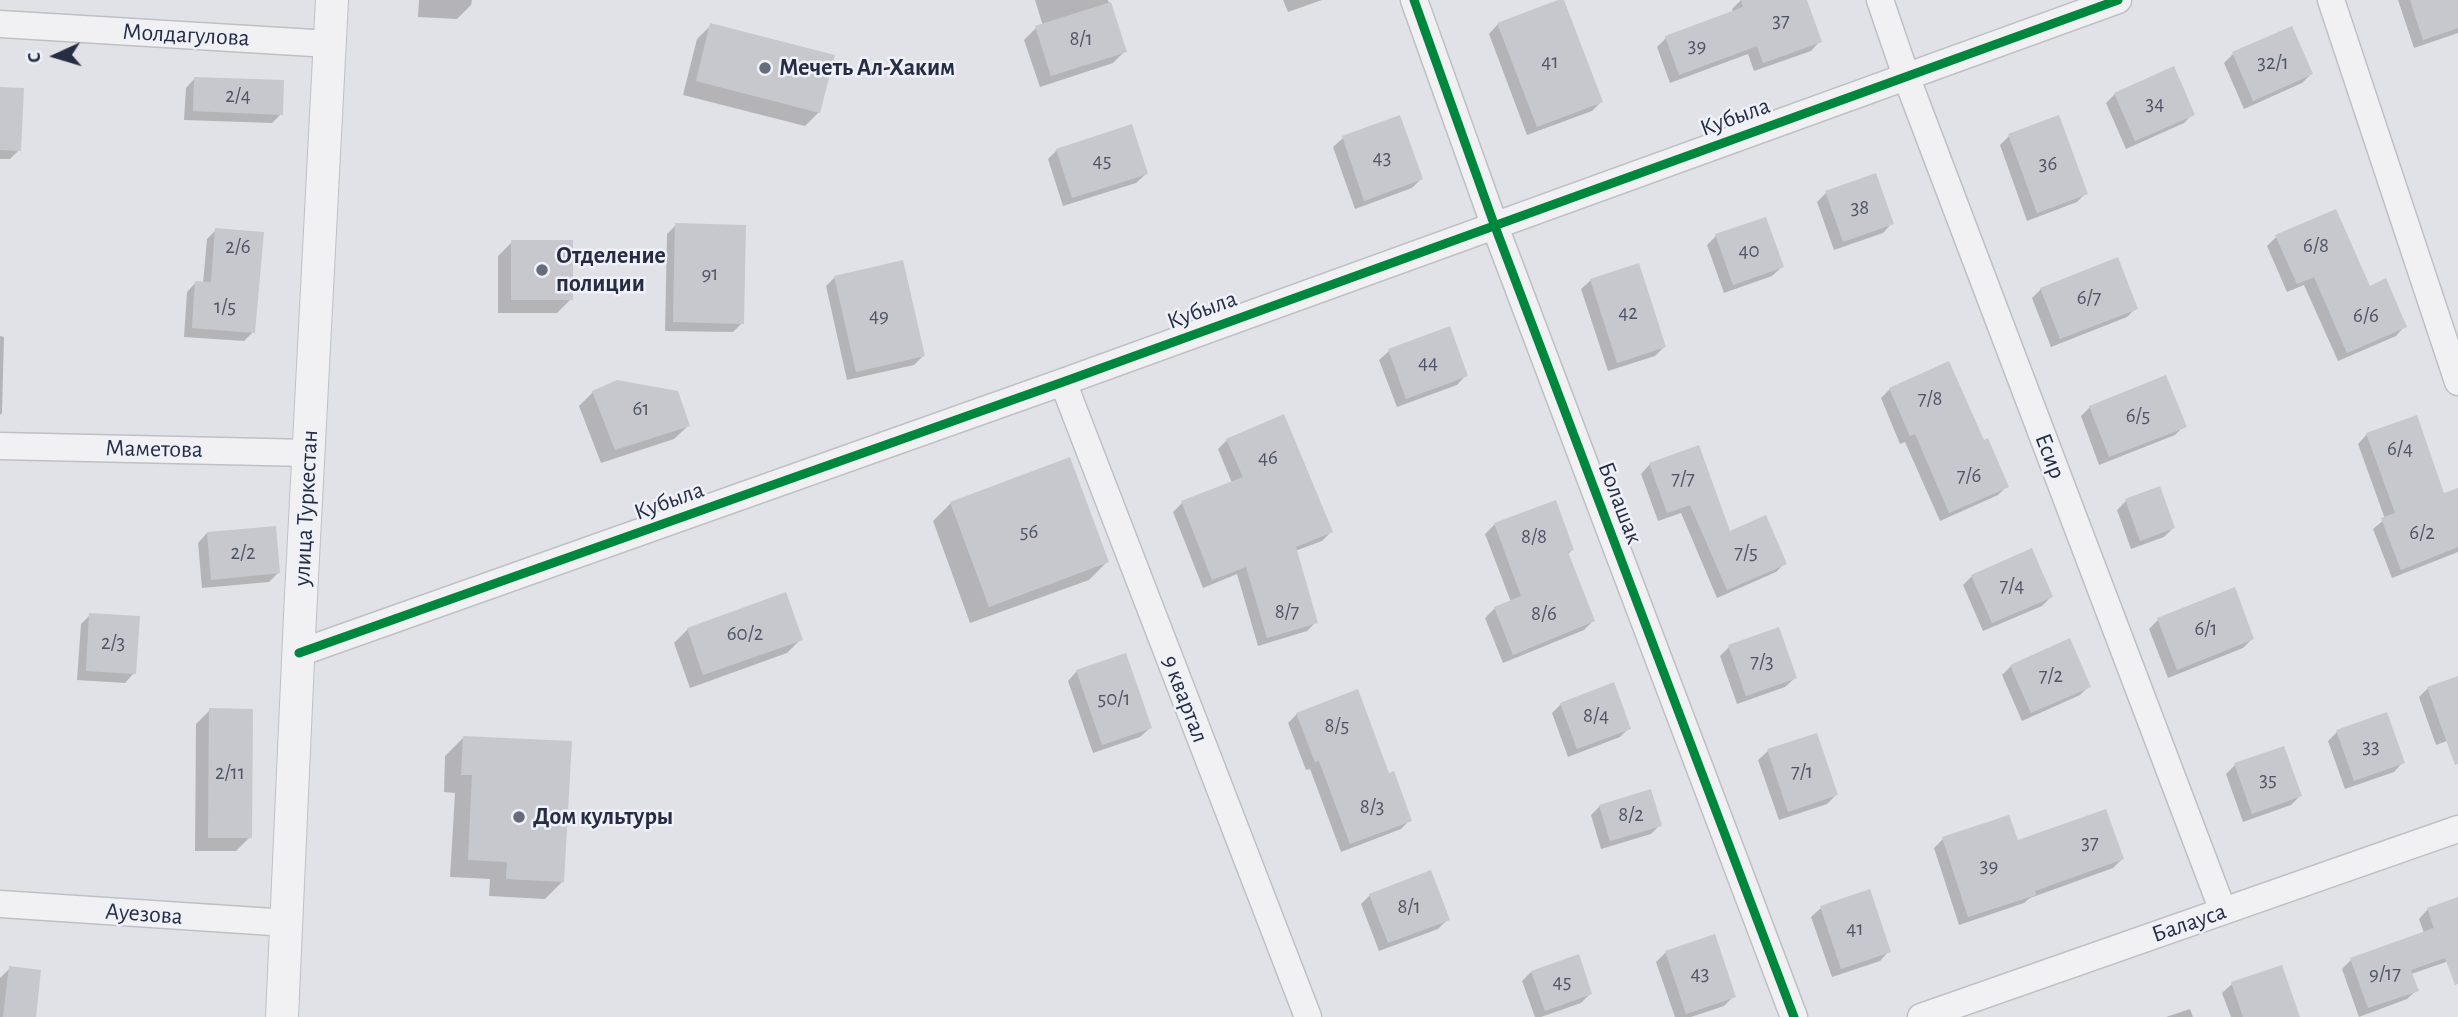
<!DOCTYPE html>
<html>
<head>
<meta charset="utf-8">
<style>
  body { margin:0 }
  #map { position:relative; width:2458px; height:1017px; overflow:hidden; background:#e1e2e7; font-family:"Alegreya Sans",sans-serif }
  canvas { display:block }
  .north { position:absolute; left:21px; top:21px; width:70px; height:70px; -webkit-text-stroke:5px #eef1f7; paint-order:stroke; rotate:266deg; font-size:19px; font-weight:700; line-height:28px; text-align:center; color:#262c42 }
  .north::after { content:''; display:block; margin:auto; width:24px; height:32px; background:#262c42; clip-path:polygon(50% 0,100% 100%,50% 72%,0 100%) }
</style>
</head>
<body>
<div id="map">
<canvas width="2458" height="1017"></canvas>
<div class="north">С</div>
</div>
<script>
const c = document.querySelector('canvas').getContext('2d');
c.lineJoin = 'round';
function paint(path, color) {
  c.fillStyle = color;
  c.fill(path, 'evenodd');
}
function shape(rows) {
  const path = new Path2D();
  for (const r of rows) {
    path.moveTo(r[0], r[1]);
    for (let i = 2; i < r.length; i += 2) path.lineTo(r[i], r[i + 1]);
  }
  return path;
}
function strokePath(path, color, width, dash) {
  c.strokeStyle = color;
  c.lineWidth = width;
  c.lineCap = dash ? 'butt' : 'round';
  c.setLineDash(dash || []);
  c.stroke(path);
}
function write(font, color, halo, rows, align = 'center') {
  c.font = font + ' "Alegreya Sans",sans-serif';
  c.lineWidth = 5;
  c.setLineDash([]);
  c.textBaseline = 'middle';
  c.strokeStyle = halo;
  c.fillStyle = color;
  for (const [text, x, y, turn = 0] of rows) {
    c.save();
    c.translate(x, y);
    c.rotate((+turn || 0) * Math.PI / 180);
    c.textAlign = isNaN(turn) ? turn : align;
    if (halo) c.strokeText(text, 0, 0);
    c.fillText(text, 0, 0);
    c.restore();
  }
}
const shadow = shape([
  [419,0,472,0,471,5,457,19,418,17],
  [1035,0,1108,0,1125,51,1113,63,1040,87,1024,40,1036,28,1043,26],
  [1283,0,1322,0,1288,12],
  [1741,0,1805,0,1820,41,1811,51,1754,71,1748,54,1670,83,1657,47,1666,38,1733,13,1732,9],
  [2398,0,2458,0,2458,33,2414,48],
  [1498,24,1601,102,1592,111,1527,135,1489,34],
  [711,25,819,112,805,126,683,95,697,39],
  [2233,54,2311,74,2302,83,2244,109,2224,63],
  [195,78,281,114,272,123,184,120,186,88],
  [0,88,19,150,10,159,0,159],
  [2115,94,2193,114,2184,123,2126,149,2106,103],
  [1399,117,1421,179,1412,188,1355,209,1333,147,1343,138],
  [2009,136,2086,193,2077,202,2027,221,2000,145],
  [1057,150,1146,174,1136,183,1063,206,1048,159],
  [1826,193,1892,223,1883,233,1834,250,1817,202],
  [676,225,742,323,733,332,665,331,667,234],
  [216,230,253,332,244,341,184,337,187,292,196,282,203,283,207,239],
  [1716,236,1782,267,1772,276,1724,293,1707,245],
  [2276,237,2405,326,2396,336,2338,361,2304,285,2287,292,2267,246],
  [512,242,571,299,557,313,498,313,498,256],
  [835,277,923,356,914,365,847,380,826,286],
  [1591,280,1664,347,1655,356,1608,371,1581,289],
  [2041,289,2136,308,2127,317,2051,347,2032,298],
  [1449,328,1466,375,1457,385,1397,407,1379,360,1389,351],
  [0,336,4,337,2,413,0,415],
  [1890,389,1983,442,2007,486,1998,495,1940,521,1905,442,1900,444,1881,398],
  [593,392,688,426,674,439,601,463,579,406],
  [2090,407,2184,426,2175,435,2099,465,2081,416],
  [2367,434,2443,496,2458,491,2458,552,2392,578,2373,529,2385,519,2358,444],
  [1227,440,1331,532,1322,541,1295,551,1316,622,1307,631,1258,646,1237,574,1203,588,1173,512,1182,503,1232,483,1218,449],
  [1650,464,1729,533,1785,563,1776,572,1717,598,1681,513,1658,521,1641,474],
  [2126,501,2173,528,2164,537,2131,549,2117,510],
  [951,503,1107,562,1089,580,970,623,933,521],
  [1554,503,1572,550,1567,555,1593,621,1584,630,1503,663,1485,618,1495,608,1511,602,1485,534,1494,525],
  [207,533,278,573,269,582,202,588,198,543],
  [1972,576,2051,597,2042,606,1983,631,1963,585],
  [90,615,134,673,125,683,77,680,81,624],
  [2158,620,2252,639,2243,648,2168,678,2149,629],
  [688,629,801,639,787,653,690,688,674,643],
  [1729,647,1795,678,1785,687,1737,704,1720,656],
  [2011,666,2089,686,2080,695,2022,721,2002,675],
  [1077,671,1150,728,1140,737,1093,753,1068,681],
  [2458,678,2458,737,2436,745,2419,697,2428,688],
  [1561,704,1629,728,1620,737,1568,757,1552,713],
  [210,710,250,837,236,851,195,851,196,724],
  [1297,714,1410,820,1401,829,1341,852,1310,769,1306,770,1288,723],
  [2337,732,2403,762,2394,772,2345,789,2328,741],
  [1816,735,1836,795,1827,804,1779,820,1758,760,1768,751],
  [464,737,563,881,545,899,489,896,490,879,450,877,455,793,444,792,445,756],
  [2235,765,2300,796,2291,805,2243,822,2226,774],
  [1600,806,1660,825,1651,834,1601,849,1591,815],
  [1943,839,2017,842,2122,859,2113,868,2030,898,2024,903,1959,925,1934,848],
  [1370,895,1447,920,1438,929,1379,951,1361,904],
  [2458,899,2458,958,2411,974,2417,990,2407,999,2359,1017,2342,969,2351,960,2424,933,2419,919,2428,909],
  [1821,908,1889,951,1880,961,1832,977,1811,917],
  [1713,936,1734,996,1724,1006,1691,1017,1675,1017,1656,962,1665,953],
  [2280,967,2295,1017,2231,1017,2222,993,2232,984],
  [10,968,34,1017,0,1017,0,978],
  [1531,972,1590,994,1581,1003,1541,1017,1535,1017,1522,981],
  [2190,1009,2193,1017,2166,1017]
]);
const building = shape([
  [1558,0,1564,0,1603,102,1537,127,1497,23],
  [1741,0,1807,0,1822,42,1763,63,1757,46,1679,75,1665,36,1743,7],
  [2410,0,2458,0,2458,28,2423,40],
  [1111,2,1127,52,1051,76,1035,26],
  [710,23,835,55,820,113,696,81],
  [2292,26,2313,74,2253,101,2232,52],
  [2174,66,2195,115,2135,141,2114,93],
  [194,77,284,80,283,115,193,111],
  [0,87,24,88,21,151,0,150],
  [1400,115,1423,179,1364,201,1342,136],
  [2059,115,2088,194,2037,213,2008,134],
  [1132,124,1148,174,1072,198,1056,149],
  [1876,173,1894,224,1843,242,1825,191],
  [2336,209,2370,286,2386,278,2407,327,2347,353,2314,277,2297,284,2275,235],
  [1766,217,1784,267,1733,285,1715,234],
  [675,223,746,225,744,324,673,322],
  [215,228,264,232,255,333,192,328,195,281,211,282],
  [511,240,573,240,573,300,511,300],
  [2118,257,2138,309,2060,339,2040,288],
  [903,260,925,356,856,372,834,276],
  [1639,263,1666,347,1617,363,1590,279],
  [1450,326,1468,376,1406,399,1388,349],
  [1949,361,1984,440,1988,438,2009,487,1949,513,1915,434,1910,436,1889,388],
  [2166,375,2187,427,2109,457,2089,406],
  [617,380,678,391,690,426,615,450,592,391],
  [1284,414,1333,532,1296,547,1318,623,1267,638,1246,567,1212,580,1181,501,1243,477,1226,439],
  [2417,415,2444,493,2458,488,2458,547,2401,570,2381,518,2395,513,2366,433],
  [1699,445,1730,531,1766,515,1787,564,1727,590,1690,505,1667,513,1649,463],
  [1070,457,1109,562,989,607,950,502],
  [2160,486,2175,528,2140,541,2125,499],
  [1556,500,1574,550,1568,552,1595,621,1513,655,1494,607,1521,596,1494,523],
  [276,526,280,573,211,580,207,532],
  [2032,548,2053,597,1992,623,1971,575],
  [2235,587,2254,639,2177,670,2157,618],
  [786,592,803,640,703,675,687,628],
  [89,613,140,616,136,674,86,671],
  [1779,627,1797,678,1746,696,1728,645],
  [2070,638,2091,687,2031,713,2010,665],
  [1126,653,1152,728,1102,745,1076,670],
  [2458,676,2458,764,2455,765,2427,687],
  [1614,682,1631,729,1577,749,1560,703],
  [1358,689,1389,773,1394,771,1412,821,1350,844,1319,761,1315,762,1296,713],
  [209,708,253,709,252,838,208,838],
  [2387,712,2405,763,2354,781,2336,730],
  [1817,733,1838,795,1788,812,1767,749],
  [463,736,572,741,564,882,506,879,507,862,468,860,472,775,461,775],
  [2284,746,2302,796,2252,814,2234,763],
  [1651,789,1662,826,1610,841,1599,805],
  [2106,809,2124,859,2035,891,2036,895,1968,917,1942,837,2009,815,2018,840],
  [1431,870,1450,920,1388,943,1369,894],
  [1870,889,1891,952,1841,969,1820,906],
  [2458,897,2458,984,2455,985,2445,958,2411,970,2419,991,2368,1008,2350,958,2434,928,2427,908],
  [1715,934,1736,997,1686,1014,1665,951],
  [1579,954,1592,994,1545,1011,1531,971],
  [2282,965,2300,1017,2243,1017,2231,982],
  [9,966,41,970,36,1017,3,1017]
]);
const minor = shape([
  [1414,0,1494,224,1794,1017],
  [1880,0,1906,76,2223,911],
  [2331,0,2458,382],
  [0,24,330,44],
  [1063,382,1308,1017],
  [0,446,309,453],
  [299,653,1063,382,2118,0],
  [0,904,288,923],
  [1921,1017,2458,829]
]);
const tertiary = shape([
  [282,1017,300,616,332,0]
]);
const cycleway = shape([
  [1414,0,1494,224,1794,1017],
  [299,653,1063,382,2118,0]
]);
const markers = [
  [765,68,7,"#676c7c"],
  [542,270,7,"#676c7c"],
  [519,817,7,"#676c7c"]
];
const numberNames = [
  ["37",1781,21],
  ["8/1",1081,39],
  ["39",1697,46],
  ["41",1550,62],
  ["32/1",2273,63],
  ["2/4",238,96],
  ["34",2155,104],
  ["43",1382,158],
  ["45",1102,161],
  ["36",2048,164],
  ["38",1860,208],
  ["6/8",2316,246],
  ["2/6",238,247],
  ["40",1749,251],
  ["91",710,274],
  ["6/7",2089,298],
  ["1/5",225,307],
  ["42",1628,313],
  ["49",879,316],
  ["6/6",2366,316],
  ["44",1428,363],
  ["7/8",1930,399],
  ["61",641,409],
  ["6/5",2138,416],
  ["6/4",2400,449],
  ["46",1268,458],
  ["7/6",1969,476],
  ["7/7",1683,479],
  ["56",1029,532],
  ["6/2",2422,533],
  ["8/8",1534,537],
  ["2/2",243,553],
  ["7/5",1746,553],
  ["7/4",2012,586],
  ["8/7",1287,612],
  ["8/6",1544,614],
  ["6/1",2206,629],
  ["60/2",745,634],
  ["2/3",113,643],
  ["7/3",1762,662],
  ["7/2",2051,676],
  ["50/1",1114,699],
  ["8/4",1596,716],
  ["8/5",1337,726],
  ["33",2371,747],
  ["7/1",1802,772],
  ["2/11",230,773],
  ["35",2268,780],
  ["8/3",1372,807],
  ["8/2",1631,815],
  ["37",2090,843],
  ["39",1989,866],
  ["8/1",1409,907],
  ["41",1855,929],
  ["43",1700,974],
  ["9/17",2385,974],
  ["45",1562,982]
];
const streetNames = [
  ["Молдагулова",186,35,3],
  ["Кубыла",1735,117,-20],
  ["Кубыла",1202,310,-20],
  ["Маметова",154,449,1],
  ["Есир",2050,456,69],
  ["Кубыла",669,501,-20],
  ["Болашак",1620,503,69],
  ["улица Туркестан",306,508,-87],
  ["9 квартал",1185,699,69],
  ["Ауезова",144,914,4],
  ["Балауса",2189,923,-19]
];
const poiNames = [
  ["Мечеть Ал-Хаким",779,68],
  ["Отделение",556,256],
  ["полиции",556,284],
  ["Дом культуры",533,817]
];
paint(shadow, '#0003');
paint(building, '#c7c8ce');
strokePath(minor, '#bfc0c5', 29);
strokePath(tertiary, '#bfc0c5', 34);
strokePath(minor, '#f1f1f3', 26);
strokePath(tertiary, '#f1f1f3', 32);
strokePath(cycleway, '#00873e', 9);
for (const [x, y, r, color] of markers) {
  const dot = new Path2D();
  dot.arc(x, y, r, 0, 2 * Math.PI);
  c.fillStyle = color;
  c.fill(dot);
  strokePath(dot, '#eef1f7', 2.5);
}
write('21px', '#505566', null, numberNames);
write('24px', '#262c42', '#eef1f7', streetNames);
write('bold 24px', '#262c42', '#eef1f7', poiNames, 'left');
</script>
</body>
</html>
